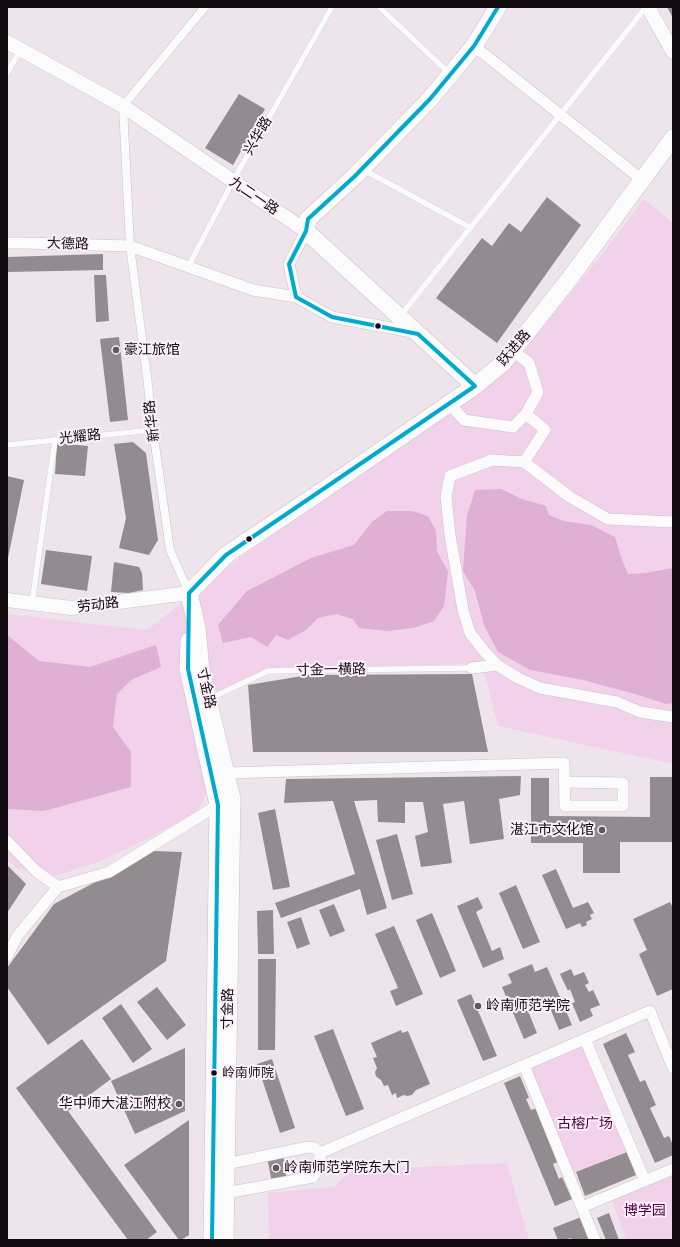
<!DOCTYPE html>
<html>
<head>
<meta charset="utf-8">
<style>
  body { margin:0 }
  #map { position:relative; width:680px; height:1247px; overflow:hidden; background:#eee5ec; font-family:Cabin,sans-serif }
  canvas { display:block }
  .frame { position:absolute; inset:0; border:8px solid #120c10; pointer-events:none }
</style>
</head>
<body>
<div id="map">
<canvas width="680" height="1247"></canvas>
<div class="frame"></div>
</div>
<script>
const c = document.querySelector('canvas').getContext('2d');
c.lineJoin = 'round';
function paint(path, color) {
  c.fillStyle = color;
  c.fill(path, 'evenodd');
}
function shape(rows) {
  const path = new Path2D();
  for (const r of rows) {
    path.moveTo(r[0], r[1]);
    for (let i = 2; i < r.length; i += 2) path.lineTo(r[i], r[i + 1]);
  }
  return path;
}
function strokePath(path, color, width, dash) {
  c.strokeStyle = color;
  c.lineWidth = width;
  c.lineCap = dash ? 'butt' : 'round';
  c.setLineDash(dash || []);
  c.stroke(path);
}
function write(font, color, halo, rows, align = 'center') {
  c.font = font + ' Cabin,"Noto Sans SC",sans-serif';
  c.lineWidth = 4;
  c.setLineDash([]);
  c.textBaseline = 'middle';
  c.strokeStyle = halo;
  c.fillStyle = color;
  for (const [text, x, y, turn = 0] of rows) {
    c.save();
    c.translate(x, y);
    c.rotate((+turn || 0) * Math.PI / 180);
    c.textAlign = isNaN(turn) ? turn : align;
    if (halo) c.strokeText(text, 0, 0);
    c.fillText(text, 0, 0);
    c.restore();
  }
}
const green = shape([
  [644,199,673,223,673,764,498,726,482,664,268,668,191,711,209,787,198,811,149,838,101,861,55,876,16,868,7,860,7,614,147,630,223,570,510,367,599,258],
  [585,1039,632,1149,569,1175,524,1065],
  [507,1163,529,1240,269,1240,268,1193,334,1187,351,1170],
  [673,1169,673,1240,626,1240,610,1195]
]);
const water = shape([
  [501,489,522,499,546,506,549,515,563,521,591,525,615,537,622,560,628,574,645,573,673,568,673,703,666,704,635,694,583,680,530,670,498,652,484,625,475,591,463,571,467,516,475,490],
  [387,511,412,511,428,516,436,531,437,551,448,572,444,606,434,621,413,628,387,631,359,628,353,619,336,614,318,618,306,630,288,640,276,635,267,647,251,637,223,643,218,625,247,591,311,558,354,545,372,522],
  [7,635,39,661,90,667,156,645,161,667,131,680,117,694,113,727,131,752,131,787,44,811,8,809]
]);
const building = shape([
  [667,7,673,7,673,18],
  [239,94,265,109,233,165,205,148],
  [547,197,581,225,497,343,436,298,482,238,492,246,509,223,521,232],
  [103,254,103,270,7,272,7,257],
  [94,275,106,275,109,321,96,322],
  [119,337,128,420,110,422,100,339],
  [133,442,146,453,158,540,149,555,119,548,126,518,114,444],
  [57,443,88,446,85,476,55,474],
  [7,476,24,480,8,558,7,558],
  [46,550,92,556,87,591,41,584],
  [114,562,139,567,142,573,143,590,129,593,111,592],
  [472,674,488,752,253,752,248,685,308,675],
  [521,776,520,795,499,799,504,839,470,844,464,801,443,804,452,863,421,867,415,836,428,832,423,802,405,802,405,823,378,822,377,800,354,801,387,908,367,915,360,889,281,918,275,903,355,874,333,801,284,803,286,779],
  [650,777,673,777,673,842,620,842,620,873,583,873,583,843,531,843,531,778,549,778,549,816,650,817],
  [275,809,290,887,273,890,258,813],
  [397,834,413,894,392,900,376,840],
  [154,851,182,852,166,961,48,1045,7,987,7,968,54,904],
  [7,865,26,884,7,913],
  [556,869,573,908,588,902,594,913,590,915,592,919,586,922,587,925,582,927,580,923,566,929,542,875],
  [516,885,540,942,523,949,499,893],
  [478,897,483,908,476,912,492,951,500,947,504,959,483,968,457,906],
  [670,902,673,908,673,989,657,996,639,954,647,950,633,919],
  [334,904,345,931,330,937,319,910],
  [273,910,274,954,258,954,257,911],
  [432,913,456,971,440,978,416,920],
  [301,917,310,944,297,949,287,922],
  [394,926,423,994,396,1006,390,991,398,988,375,934],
  [258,959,276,959,275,1050,258,1050],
  [532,964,535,972,547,967,572,1025,559,1030,548,1003,528,1011,537,1033,524,1039,502,987,512,983,508,974],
  [571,969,574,976,584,972,589,983,585,985,589,992,593,990,600,1005,590,1009,593,1016,580,1022,572,1003,575,1002,570,989,568,991,560,974],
  [157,987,186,1025,167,1040,137,1002],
  [471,994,497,1056,483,1061,457,1000],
  [121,1004,152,1049,133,1063,102,1018],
  [333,1029,364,1109,346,1116,314,1036],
  [401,1030,402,1033,408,1031,430,1084,416,1090,412,1095,407,1096,404,1095,397,1098,396,1093,392,1095,388,1085,384,1086,381,1080,378,1078,376,1076,375,1072,377,1068,373,1058,377,1057,371,1043],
  [626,1033,635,1052,628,1055,640,1082,645,1080,656,1105,650,1108,664,1138,669,1136,673,1145,673,1155,655,1163,603,1044],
  [82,1039,111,1079,68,1111,157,1232,146,1240,128,1240,16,1088],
  [185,1048,185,1111,135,1134,111,1081],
  [272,1059,295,1128,280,1133,257,1064],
  [520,1076,529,1098,526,1099,531,1110,537,1108,560,1161,553,1164,559,1179,562,1177,572,1199,555,1206,504,1083],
  [189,1120,189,1235,181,1240,179,1240,124,1165],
  [627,1152,636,1175,585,1196,576,1172],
  [283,1154,287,1181,272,1183,267,1157],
  [609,1213,619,1240,606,1240,597,1218],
  [581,1217,590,1240,572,1240,571,1238,564,1240,558,1240,553,1228]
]);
const service = shape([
  [379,7,449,73],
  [7,73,21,49],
  [364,170,471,228],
  [188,267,233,181,332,7],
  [401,315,646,7],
  [7,445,153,430],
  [32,603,55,440],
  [209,699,268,671,472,668]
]);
const pedestrian = shape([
  [189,593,170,550,153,430,147,376,130,246,123,106,205,7]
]);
const minor = shape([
  [474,46,641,179],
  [306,231,289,264,296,297,332,317,417,333],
  [7,243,23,243,130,246,253,290,296,297],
  [513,351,529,363,538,392,526,414],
  [449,403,464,420,513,427,526,414,545,430,524,462,570,497,608,519,673,522],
  [497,665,484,651,470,633,463,610,450,535,446,497,450,476,492,460,524,462],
  [472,668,497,665,518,678,540,688,617,702,640,712,673,717],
  [226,773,564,763,565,806,623,806,623,783,564,782],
  [7,841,36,871,58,887,109,872,218,805],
  [7,956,18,935,58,887],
  [585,1039,645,1181],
  [524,1065,595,1240],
  [320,1153,650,1011,673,1068],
  [226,1193,313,1177,320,1166,320,1153,315,1148,308,1147,226,1164],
  [582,1207,673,1169]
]);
const tertiary = shape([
  [648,7,673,52],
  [7,42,123,106,306,231],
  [7,600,71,608,189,593]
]);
const primary = shape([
  [475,386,306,231,308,219,355,176,430,99,474,46,498,7],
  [189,593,226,555,319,493,475,386,503,363,570,278,673,138],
  [189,593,197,628,201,670,232,799,225,1240],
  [189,641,188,669,218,805,212,1240]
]);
const bus1 = shape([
  [212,1240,218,805,188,669,189,593,226,555,475,386,418,334,332,317,296,297,289,264,306,231,308,219,355,176,430,99,474,46,498,7]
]);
const markers = [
  [378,326,3.5,"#120c10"],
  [116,350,4,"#5f585d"],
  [249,539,3.5,"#120c10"],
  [602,830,4,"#5f585d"],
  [478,1006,4,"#5f585d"],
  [214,1073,3.5,"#120c10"],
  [179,1104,4,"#5f585d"],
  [276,1168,4,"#5f585d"]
];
const busNames = [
  ["岭南师院",222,1073]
];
const streetNames = [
  ["兴华路",258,136,-60],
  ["九二一路",254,196,34],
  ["大德路",68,244,2],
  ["跃进路",514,348,-50],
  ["新华路",152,421,-97],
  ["光耀路",80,437,-6],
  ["劳动路",98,605,-7],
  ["寸金一横路",331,670,-1],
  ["寸金路",206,688,78],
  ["寸金路",228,1009,-89]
];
const poiNames = [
  ["豪江旅馆",124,350],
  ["湛江市文化馆",594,830,"right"],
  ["岭南师范学院",486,1006],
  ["华中师大湛江附校",171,1104,"right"],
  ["岭南师范学院东大门",284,1168]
];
const parkNames = [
  ["古榕广场",585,1124],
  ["博学园",645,1211]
];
paint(green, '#f2d2eb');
paint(water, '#dfafd4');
paint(building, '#928b90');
strokePath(service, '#c8c1c6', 6);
strokePath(pedestrian, '#c8c1c6', 9);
strokePath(minor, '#c8c1c6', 12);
strokePath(tertiary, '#c8c1c6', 15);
strokePath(primary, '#c8c1c6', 18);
strokePath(service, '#fcfbfc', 5.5);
strokePath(pedestrian, '#fcfbfc', 8);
strokePath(minor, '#fcfbfc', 11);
strokePath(tertiary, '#fcfbfc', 14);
strokePath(primary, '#fcfbfc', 17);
strokePath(bus1, '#00a9ce', 4);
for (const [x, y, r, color] of markers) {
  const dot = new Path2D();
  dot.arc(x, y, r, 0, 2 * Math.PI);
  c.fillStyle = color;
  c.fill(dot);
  strokePath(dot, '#fdf0fa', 1.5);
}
write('13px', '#120c10', '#fdf0fa', busNames, 'left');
write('14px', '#120c10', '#fdf0fa', streetNames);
write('14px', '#120c10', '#fdf0fa', poiNames, 'left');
write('14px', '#4f0045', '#fdf0fa', parkNames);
</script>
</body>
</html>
